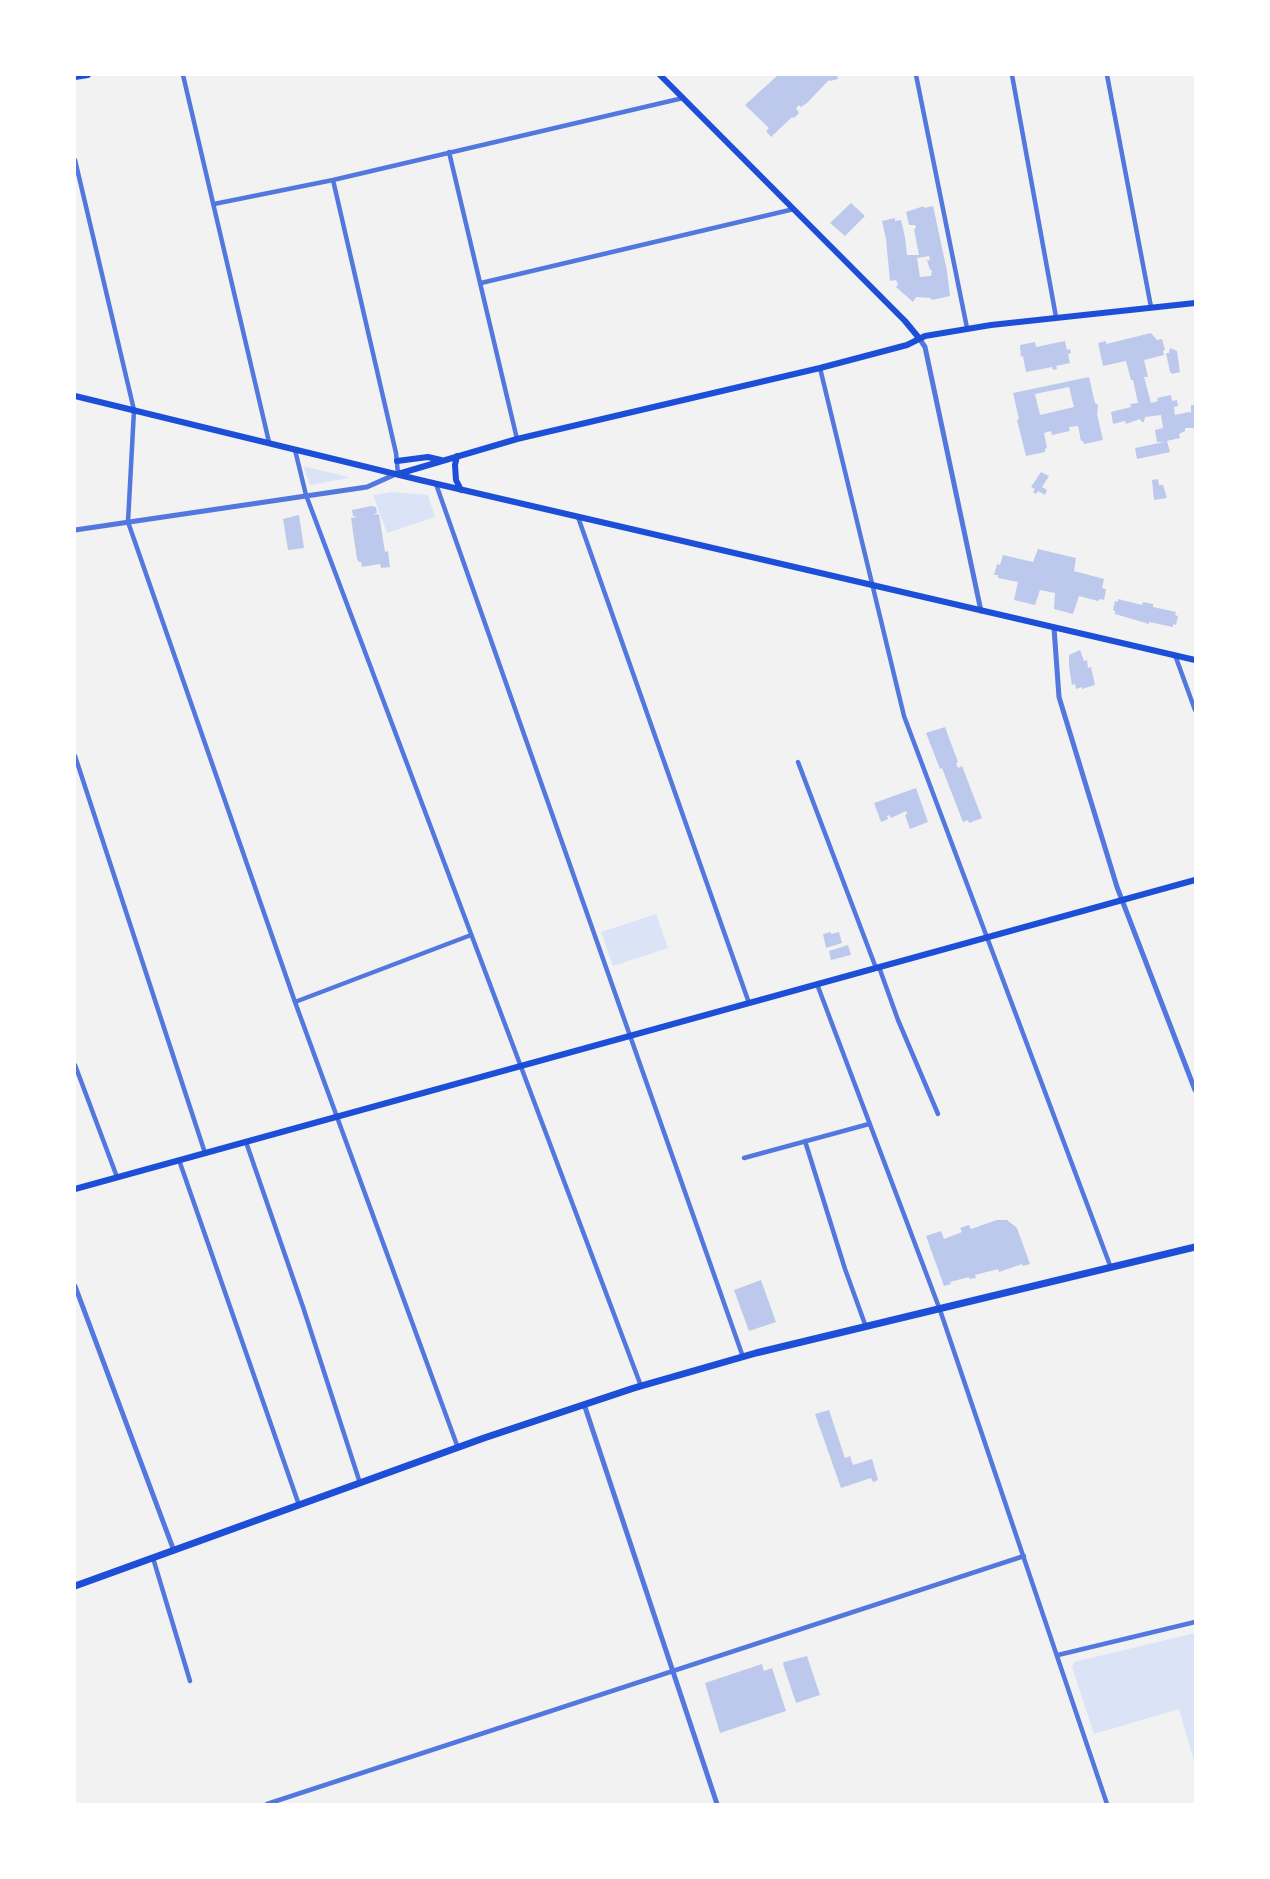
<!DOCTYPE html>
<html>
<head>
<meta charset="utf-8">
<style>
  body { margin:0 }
  #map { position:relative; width:1270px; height:1879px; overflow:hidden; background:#f2f2f2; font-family:"Archivo Narrow",sans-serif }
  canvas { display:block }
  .frame { position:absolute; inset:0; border:76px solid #fff; pointer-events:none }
</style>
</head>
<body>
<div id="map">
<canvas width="1270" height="1879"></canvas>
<div class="frame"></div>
</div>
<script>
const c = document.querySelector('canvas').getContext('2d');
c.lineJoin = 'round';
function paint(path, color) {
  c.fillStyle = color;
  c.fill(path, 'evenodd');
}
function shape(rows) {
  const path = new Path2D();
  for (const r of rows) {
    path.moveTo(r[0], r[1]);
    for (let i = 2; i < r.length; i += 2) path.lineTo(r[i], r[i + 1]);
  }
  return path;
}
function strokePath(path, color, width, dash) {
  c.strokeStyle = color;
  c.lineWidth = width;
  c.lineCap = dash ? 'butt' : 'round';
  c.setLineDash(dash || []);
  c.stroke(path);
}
const green = shape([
  [303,466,348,477,349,478,310,485],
  [392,492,428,495,435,517,387,533,373,495],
  [656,914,668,948,613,966,601,932],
  [1195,1633,1195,1765,1179,1709,1094,1734,1072,1667,1074,1662]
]);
const building = shape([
  [778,75,837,75,838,79,830,81,829,80,807,103,801,107,799,105,796,108,799,113,794,118,792,117,771,137,766,131,769,128,745,105],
  [851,203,865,216,845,236,830,223],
  [924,206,924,208,933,206,947,271,950,296,932,300,930,298,916,297,913,302,896,287,898,284,896,280,890,281,886,239,882,221,895,218,895,221,901,220,905,237,907,255,919,255,914,229,916,228,915,225,909,225,906,212],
  [929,256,930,260,927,260,930,270,932,270,931,276,920,277,917,258],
  [1151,333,1157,340,1162,339,1165,350,1163,351,1164,355,1144,360,1148,377,1144,377,1151,403,1158,401,1157,398,1171,395,1172,401,1177,400,1178,406,1174,407,1175,415,1189,412,1191,413,1191,405,1195,405,1195,428,1185,428,1185,431,1179,434,1180,438,1167,441,1170,452,1137,459,1135,448,1164,442,1157,442,1155,430,1163,428,1161,415,1145,417,1144,422,1142,422,1140,419,1126,424,1125,421,1113,424,1111,412,1131,407,1130,404,1138,403,1133,380,1131,380,1126,361,1103,366,1098,343,1106,341,1106,344],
  [1065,341,1067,350,1070,349,1071,353,1068,354,1070,363,1056,366,1057,369,1053,370,1052,367,1026,372,1023,356,1021,357,1020,345,1035,342,1036,347],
  [1170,348,1177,351,1180,372,1172,374,1170,372,1166,353,1169,353],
  [1089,377,1095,403,1098,405,1097,414,1103,440,1084,444,1083,441,1081,441,1078,426,1069,427,1070,431,1052,435,1051,431,1044,433,1047,448,1045,449,1045,452,1026,456,1017,420,1019,419,1013,393],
  [1069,387,1074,407,1040,415,1035,394],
  [1041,472,1049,476,1042,487,1047,490,1045,495,1038,491,1036,494,1033,492,1035,489,1031,487],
  [1158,479,1159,485,1163,485,1167,498,1154,500,1152,480],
  [371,506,376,507,377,513,373,515,379,514,385,552,388,551,390,567,381,568,380,564,362,567,361,562,359,562,357,559,351,518,358,517,353,516,352,510],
  [299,515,304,548,288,550,283,519],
  [1038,549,1076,558,1074,571,1104,579,1102,588,1106,589,1104,600,1100,599,1098,601,1079,596,1073,614,1054,609,1055,593,1040,590,1035,605,1014,600,1018,582,998,578,998,575,994,575,997,564,1000,565,1003,555,1033,562],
  [1118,599,1142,605,1143,602,1153,604,1153,607,1176,612,1175,615,1178,616,1176,625,1173,624,1173,627,1149,622,1149,624,1115,614,1115,611,1113,610,1115,601,1118,602],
  [1080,650,1084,661,1087,660,1088,668,1091,667,1095,685,1082,689,1082,687,1076,689,1075,684,1072,685,1069,666,1069,655],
  [945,727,958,762,956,763,958,768,962,766,982,818,969,823,968,820,963,822,942,768,940,769,926,733],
  [916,788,928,822,910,829,905,815,907,814,906,811,891,818,889,815,887,816,888,819,881,822,874,803],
  [831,932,831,934,839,932,842,943,826,948,823,934],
  [848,945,851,955,831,960,829,951],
  [997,1220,1007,1220,1017,1228,1030,1264,1023,1266,1022,1264,999,1272,998,1269,975,1275,976,1278,969,1279,969,1277,950,1282,951,1284,944,1286,926,1236,941,1231,944,1239,962,1232,960,1228,969,1225,971,1229],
  [761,1280,776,1322,749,1331,734,1290],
  [829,1410,845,1458,850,1456,853,1465,872,1459,878,1480,873,1482,871,1478,841,1488,815,1414],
  [807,1656,820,1695,796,1703,783,1664,784,1662],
  [762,1664,764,1671,772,1668,786,1711,720,1733,705,1683]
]);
const minor = shape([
  [183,75,269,442],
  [916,75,967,328],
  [1012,75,1056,317],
  [1107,75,1151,307],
  [449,152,517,439],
  [75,160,134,410,128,522,295,1002,458,1448],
  [333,180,396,453,398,474],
  [214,204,333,180,683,98],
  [481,283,794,209],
  [820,368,904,716,1111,1268],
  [295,450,306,495,641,1386],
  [436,484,743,1357],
  [578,517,749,1003],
  [1175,655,1195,710],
  [75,756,205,1153],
  [798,762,876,968],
  [879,967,898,1020,938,1114],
  [817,984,940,1310,1107,1804],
  [295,1002,471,935],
  [75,1065,117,1177],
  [805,1141,845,1269,866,1327],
  [246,1142,303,1307,360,1483],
  [744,1158,869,1124],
  [179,1160,299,1505],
  [153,1558,190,1681],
  [1058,1655,1195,1622],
  [267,1804,1024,1556]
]);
const tertiary = shape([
  [919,338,925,347,981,611],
  [75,530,367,487,396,474],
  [1054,628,1059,697,1117,887,1195,1090],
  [75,1286,174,1551],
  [584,1404,717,1804]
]);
const secondary = shape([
  [660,75,905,321,919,338],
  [75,77,88,75],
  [75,396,420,480,1195,660],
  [457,456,455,465,456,480,461,490],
  [397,461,428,457,441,460],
  [398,474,517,439,820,368,907,345,925,336,991,325,1195,303],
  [75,1189,1195,880]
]);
const primary = shape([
  [75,1586,484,1438,634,1388,756,1353,1195,1247]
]);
paint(green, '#dbe4f7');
paint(building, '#bdc9ec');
strokePath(minor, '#5277de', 4.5);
strokePath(tertiary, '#5277de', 5);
strokePath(secondary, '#1d4ed8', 6);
strokePath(primary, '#1d4ed8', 7);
</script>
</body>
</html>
